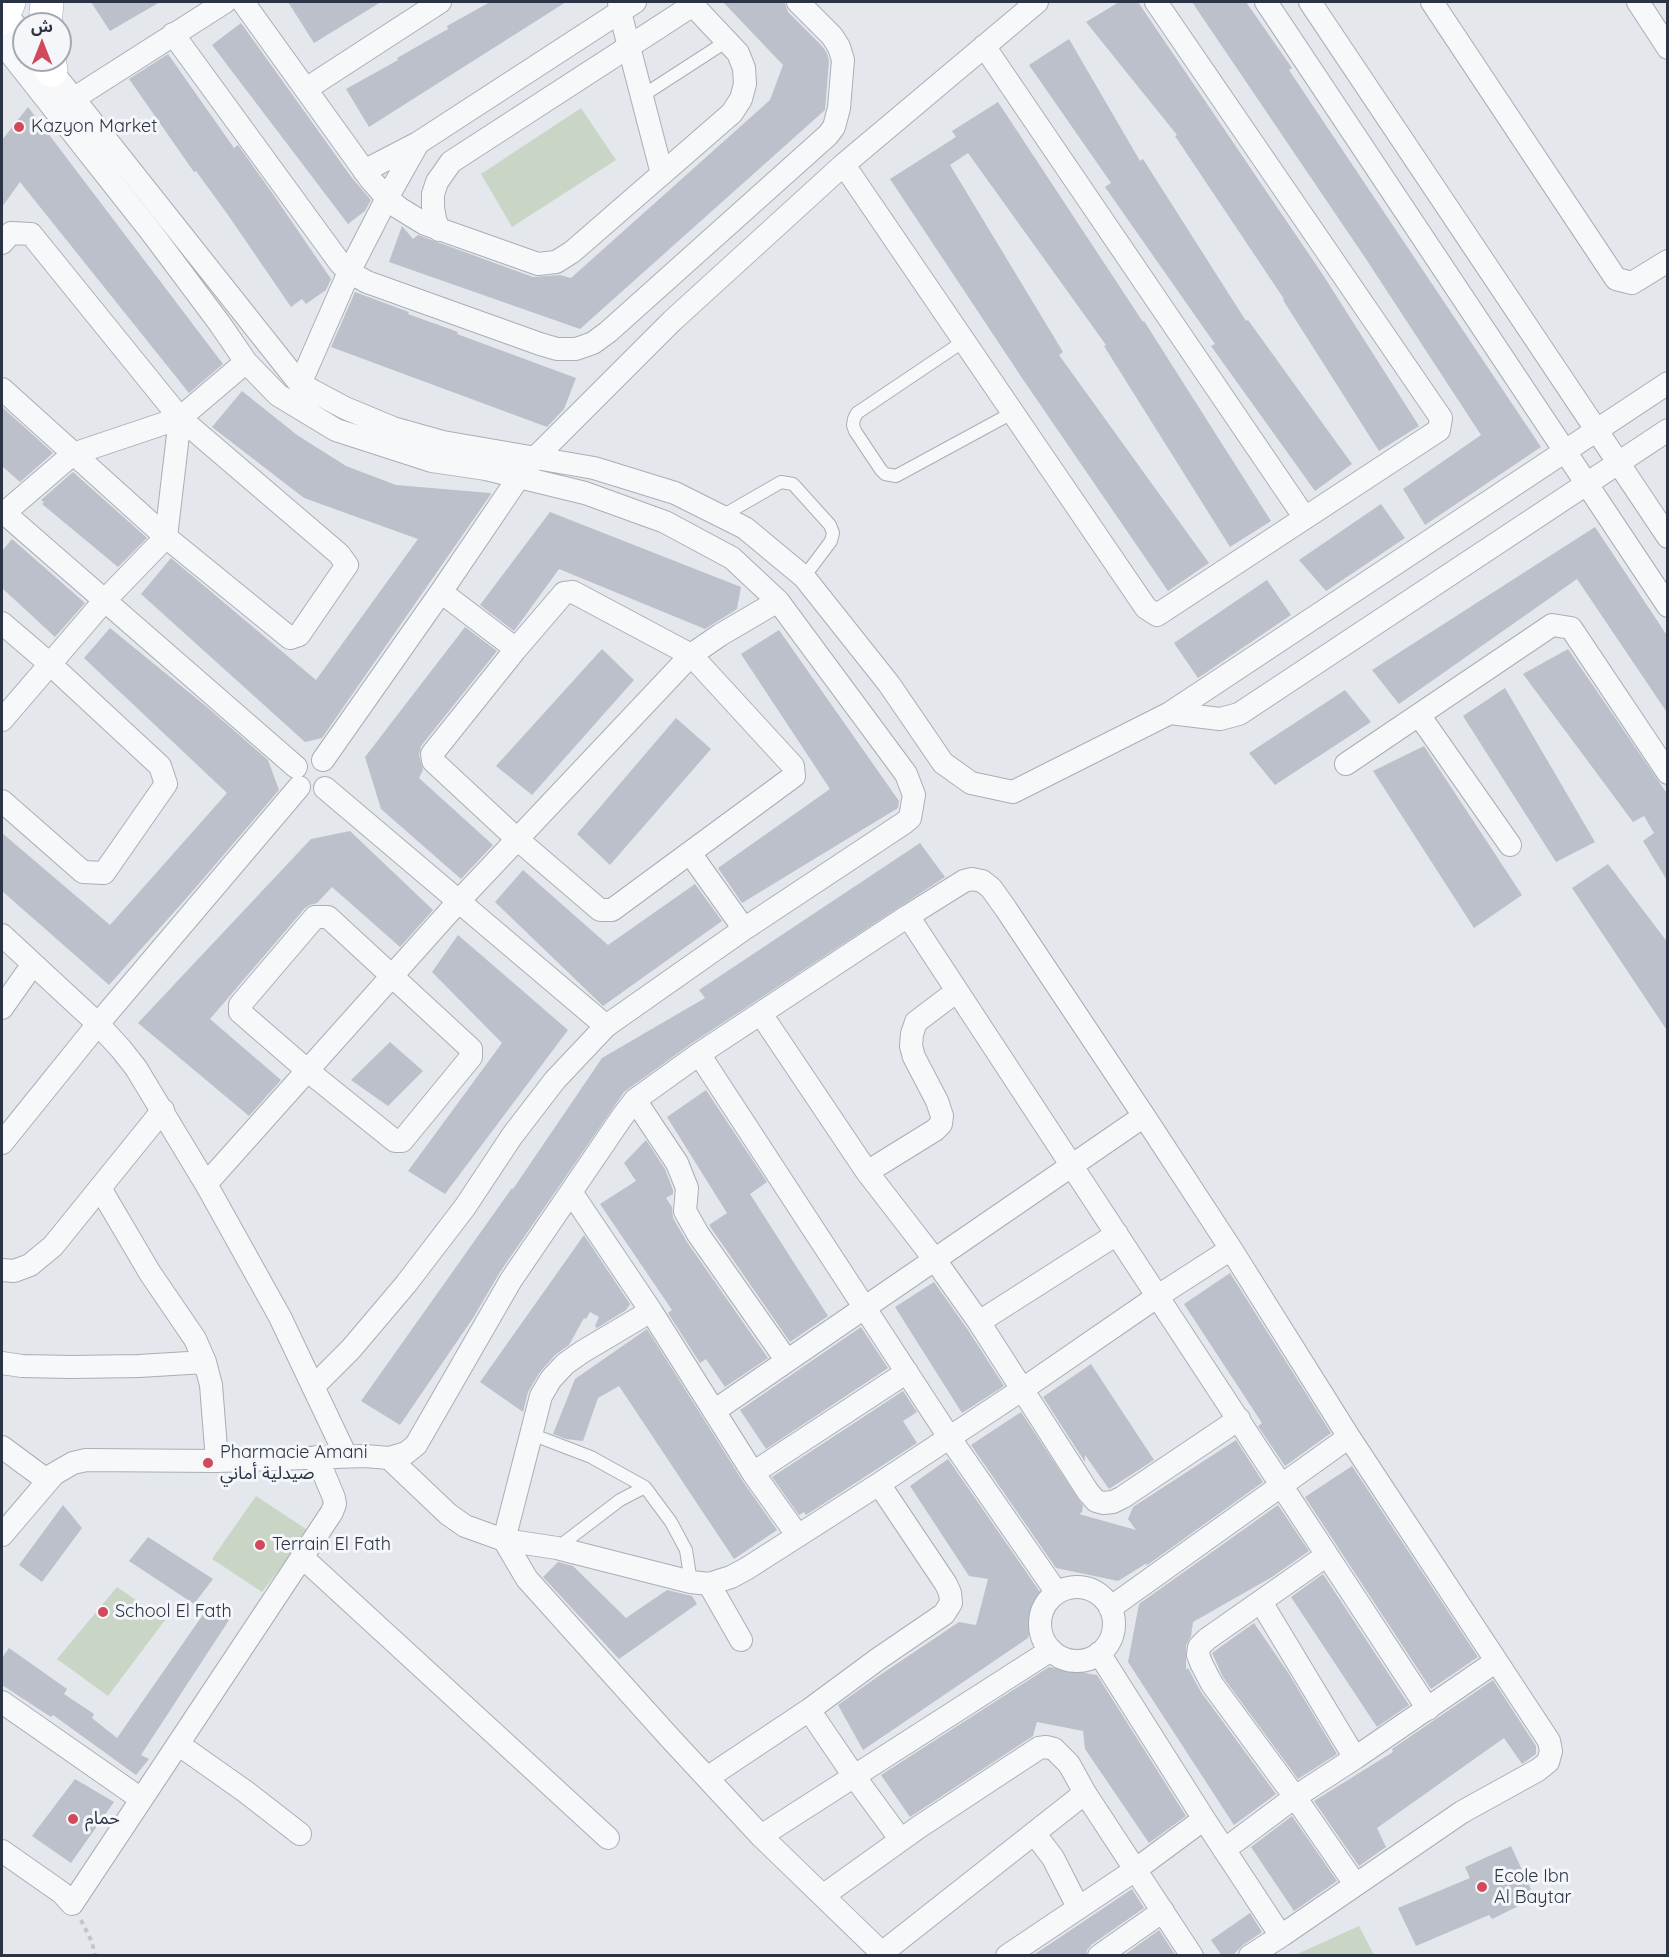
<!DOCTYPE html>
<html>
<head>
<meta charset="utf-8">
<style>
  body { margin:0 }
  #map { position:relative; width:1669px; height:1957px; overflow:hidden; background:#e4e7ec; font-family:Quicksand,"Noto Sans Arabic",sans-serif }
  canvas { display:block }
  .frame { position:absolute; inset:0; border:3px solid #2b3445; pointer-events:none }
  .north { position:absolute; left:12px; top:12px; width:60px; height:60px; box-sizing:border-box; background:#f4f6f9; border:2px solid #a4a8b1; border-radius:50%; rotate:0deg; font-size:16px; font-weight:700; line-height:24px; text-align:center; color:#2b3445 }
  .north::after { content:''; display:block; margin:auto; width:21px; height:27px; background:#d1495b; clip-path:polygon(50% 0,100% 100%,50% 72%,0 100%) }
</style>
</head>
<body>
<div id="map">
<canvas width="1669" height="1957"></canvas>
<div class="frame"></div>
<div class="north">ش</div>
</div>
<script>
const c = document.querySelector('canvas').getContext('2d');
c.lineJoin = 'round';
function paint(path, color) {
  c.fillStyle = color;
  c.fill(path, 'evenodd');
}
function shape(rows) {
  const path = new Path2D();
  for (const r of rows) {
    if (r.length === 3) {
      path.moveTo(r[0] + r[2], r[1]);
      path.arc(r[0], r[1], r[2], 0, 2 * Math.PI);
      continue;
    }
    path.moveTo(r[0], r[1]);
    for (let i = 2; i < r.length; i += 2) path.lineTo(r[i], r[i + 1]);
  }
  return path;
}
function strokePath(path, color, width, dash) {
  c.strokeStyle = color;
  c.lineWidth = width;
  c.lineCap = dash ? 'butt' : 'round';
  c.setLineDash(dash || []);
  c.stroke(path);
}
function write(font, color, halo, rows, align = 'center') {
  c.font = font + ' Quicksand,"Noto Sans Arabic",sans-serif';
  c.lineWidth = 6;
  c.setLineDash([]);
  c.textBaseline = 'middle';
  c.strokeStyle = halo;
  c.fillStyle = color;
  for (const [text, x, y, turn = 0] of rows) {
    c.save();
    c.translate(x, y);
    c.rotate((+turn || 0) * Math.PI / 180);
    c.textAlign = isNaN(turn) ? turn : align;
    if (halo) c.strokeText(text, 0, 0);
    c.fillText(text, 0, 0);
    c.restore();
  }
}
const green = shape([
  [581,108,616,160,512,227,481,174],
  [256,1496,309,1531,262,1592,212,1559],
  [117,1587,165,1620,108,1696,57,1659],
  [1359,1926,1374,1955,1295,1955]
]);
const building = shape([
  [91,2,160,2,110,31],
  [288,2,381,2,314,43],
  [490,2,566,2,369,127,346,89,398,60,397,58,448,29,447,26],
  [723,2,783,2,785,3,788,12,821,45,827,53,829,61,825,110,580,329,389,262,402,226,413,239,418,235,533,277,560,275,571,278,770,100,783,65],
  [1119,2,1138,2,1323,275,1419,426,1379,451,1283,300,1284,299,1175,136,1177,135,1086,22],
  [1192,2,1246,2,1292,68,1289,70,1541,447,1425,525,1403,489,1481,435,1366,259],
  [241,23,352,178,371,200,365,211,348,224,212,45],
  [1069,39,1140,161,1143,159,1246,321,1248,320,1352,464,1315,491,1211,346,1215,344,1105,187,1111,183,1029,65],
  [168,54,234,148,238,145,275,197,331,279,326,290,306,304,302,299,291,307,228,215,196,171,194,172,129,79],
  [998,102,1143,322,1144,321,1271,521,1230,547,1104,346,1106,345,968,153,950,165,1063,352,1059,355,1209,563,1168,591,1022,378,890,179,956,137,952,131],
  [28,107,223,364,189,393,20,182,2,207,2,140],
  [355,292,409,312,408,314,458,332,457,334,576,378,564,409,547,427,331,347],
  [242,391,297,435,346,466,396,485,490,493,491,494,322,738,305,742,141,594,171,558,316,680,418,539,304,498,212,427],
  [2,407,53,453,20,482,2,466],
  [73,472,147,538,118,567,42,504,44,502,41,500],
  [1381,504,1405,538,1326,591,1299,560],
  [550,512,741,587,737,609,705,629,559,569,514,631,480,605],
  [1595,527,1668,637,1668,714,1577,579,1399,704,1372,670],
  [12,539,85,603,55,637,2,588,2,551],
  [1267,580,1291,615,1198,678,1174,643],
  [465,627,497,651,421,746,419,755,423,770,419,778,493,845,461,879,381,809,365,757],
  [110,628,207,707,268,760,279,790,191,893,109,985,2,891,2,833,110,925,227,793,84,658],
  [779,630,899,801,898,808,742,903,718,868,830,789,741,654],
  [602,649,634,680,532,795,496,766],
  [1568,649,1668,795,1668,882,1643,841,1654,833,1644,816,1633,822,1523,674],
  [1505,688,1595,842,1556,862,1463,716],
  [1345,690,1371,722,1275,785,1249,753],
  [676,718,711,749,610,865,577,834],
  [1424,746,1522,895,1474,928,1373,771],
  [350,831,433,910,400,947,332,887,317,903,310,905,305,908,210,1019,281,1080,249,1116,138,1023,311,839],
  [920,843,945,877,692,1043,624,1092,500,1272,473,1318,400,1425,361,1401,512,1188,513,1189,602,1058,705,998,699,990],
  [1608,864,1668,943,1668,1032,1572,888],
  [523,870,608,945,695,884,722,921,603,1006,495,902],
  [458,935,568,1030,445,1194,408,1171,502,1043,432,972],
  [390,1042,423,1071,388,1106,351,1080],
  [706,1090,767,1182,750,1194,828,1316,790,1342,709,1225,727,1213,667,1117],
  [646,1140,665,1169,673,1190,673,1194,666,1198,672,1207,673,1218,687,1242,768,1358,725,1387,706,1359,700,1363,668,1313,672,1310,600,1204,636,1181,624,1163],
  [584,1235,630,1304,626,1310,597,1328,595,1326,599,1317,590,1312,586,1319,584,1318,569,1345,555,1355,540,1372,528,1392,523,1412,480,1382],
  [1230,1273,1331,1433,1285,1466,1258,1426,1262,1423,1184,1304],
  [934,1282,968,1330,1004,1386,962,1413,895,1307],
  [861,1327,888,1368,766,1449,740,1410],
  [647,1329,742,1480,777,1530,734,1559,619,1386,598,1398,583,1441,566,1439,553,1434,575,1379],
  [1091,1364,1154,1460,1109,1489,1085,1455,1085,1462,1043,1397],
  [903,1391,917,1412,903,1421,917,1443,806,1515,804,1512,799,1515,772,1477],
  [1021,1412,1083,1506,1082,1512,1079,1514,1136,1530,1128,1519,1133,1507,1236,1440,1263,1482,1146,1566,1147,1563,1118,1581,1056,1568,971,1445],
  [948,1459,1040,1592,1028,1638,863,1750,838,1705,880,1675,959,1622,976,1625,988,1579,969,1576,910,1486],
  [1352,1466,1478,1657,1431,1689,1305,1497],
  [63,1505,82,1528,42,1582,19,1565],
  [1278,1505,1309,1551,1272,1577,1193,1622,1191,1636,1186,1645,1186,1670,1188,1668,1201,1692,1276,1794,1234,1825,1128,1662,1139,1604],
  [148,1537,213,1579,194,1604,129,1561],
  [558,1562,573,1566,626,1618,667,1590,692,1596,697,1604,619,1659,543,1577],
  [1323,1574,1409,1705,1377,1727,1291,1597],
  [209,1606,229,1620,141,1755,149,1759,136,1775,53,1715,51,1717,2,1685,2,1658,9,1648,67,1689,64,1694,94,1714,92,1718,117,1738],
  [1254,1623,1289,1674,1337,1754,1298,1779,1223,1677,1212,1653],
  [1049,1667,1097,1675,1186,1816,1149,1843,1085,1749,1083,1731,1037,1722,1033,1736,910,1817,881,1775],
  [1493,1680,1536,1746,1536,1754,1522,1764,1504,1738,1377,1828,1386,1847,1359,1866,1314,1801,1393,1752,1392,1749],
  [75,1779,114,1802,71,1863,32,1836],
  [1292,1816,1337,1881,1294,1911,1251,1847],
  [1511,1846,1535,1898,1492,1919,1489,1915,1416,1946,1398,1908,1470,1878,1465,1867],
  [1132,1889,1144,1908,1091,1945,1087,1950,1086,1956,1032,1956],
  [1250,1913,1262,1932,1243,1945,1232,1956,1222,1956,1211,1940],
  [1159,1930,1176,1956,1123,1956]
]);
const path = shape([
  [81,1920,92,1942,95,1956]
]);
const service = shape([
  [642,96,727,41],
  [964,341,857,413,854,419,853,425,855,431,881,470,885,474,896,476,1012,413],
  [722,516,781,482,793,484,830,525,833,533,831,541,804,577],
  [531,1434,591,1457,645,1487],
  [557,1548,620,1500,645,1487,671,1522,686,1550,691,1582]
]);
const minor = shape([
  [243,2,371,180,387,198,399,208,425,224,538,264,556,262,572,252,732,113,741,99,745,84,744,68,738,53,690,2],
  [619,2,620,12,662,174],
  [1266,2,1668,606],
  [1310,2,1668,537],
  [1432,2,1616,279,1632,283,1668,261],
  [1638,2,1668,48],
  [5,13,24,36],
  [173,34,340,263,349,272,367,282,540,344,557,349,576,349,593,343,608,332,828,135,834,127,839,108,843,60,839,47,832,36,798,2],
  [2,43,152,233,220,324,246,362,278,395,336,430,432,461,486,469,585,493,665,522,732,558,778,601,906,774,914,795,910,818,904,823,744,929,606,1026,555,1080,512,1136,465,1207,406,1284,351,1349,313,1387],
  [984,46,1305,518],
  [43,60,300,384,345,408,393,428,443,442,594,468,675,493,745,528,804,577,889,684,943,763,971,783,1013,792,1170,713,1668,383],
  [306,89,440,2],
  [73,99,225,2],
  [844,165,1146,608,1157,615,1439,430,1441,418,1156,2],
  [364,171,418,143],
  [439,230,435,219,433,207,433,194,437,182,451,162,693,5],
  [2,243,11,233,31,234,180,418,339,554,347,565,299,635,290,638,166,537,2,389],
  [300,384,349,272,387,198,418,143,635,2],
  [2,511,296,767],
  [2,515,73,454,180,418,246,362],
  [441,592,516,649],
  [573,592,691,655,793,766,794,776,612,910,600,910,517,839,433,761,432,754,516,649,564,593,573,592],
  [2,623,50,664,160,766,166,784,104,873,83,872,2,801],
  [1170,713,1220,719,1239,714,1668,430],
  [1419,715,1510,845],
  [2,720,105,600,166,537,180,418],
  [323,760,441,592,519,477,536,457,672,321,842,166,1037,2],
  [1346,764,1552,625,1571,628,1668,773],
  [325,788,606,1026],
  [690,853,744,929],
  [908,916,1428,1709],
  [315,917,328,917,471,1049,471,1057,402,1141,395,1141,308,1071,240,1012,240,1005,315,917],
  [2,935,98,1024,121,1049,136,1068,206,1184,280,1317,346,1456],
  [2,1008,33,964],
  [761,1014,867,1172,935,1260,979,1322,1088,1492,1096,1501,1103,1503,1113,1502,1123,1497,1239,1419],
  [699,1054,949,1437,1057,1593],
  [635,1100,677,1163,687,1188,685,1211,698,1234,787,1361],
  [2,1143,98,1024,299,787],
  [867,1172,935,1130,941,1124,942,1116,937,1101,914,1057,911,1046,912,1034,916,1022,957,991],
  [206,1184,458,902,691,655,720,635,778,601],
  [100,1188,150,1273,195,1339,205,1362,211,1385,217,1461],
  [571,1192,651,1311,753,1473,798,1536],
  [2,1270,14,1271,30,1265,53,1246,163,1110],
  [651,1311,582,1352,565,1364,551,1379,541,1396,504,1540,527,1579,670,1738,761,1836,885,1956],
  [979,1322,1117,1234],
  [2,1363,22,1366,71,1367,139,1366,205,1362],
  [714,1411,1144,1116],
  [2,1447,48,1481],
  [389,1458,448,1514,465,1526,504,1540,557,1548,691,1582,709,1584,731,1577,746,1569,879,1484,1023,1389,1158,1296,1231,1249],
  [753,1473,907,1372],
  [2,1535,54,1474,73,1463,86,1460,217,1461,365,1456,389,1458,406,1453,416,1445,511,1280,622,1117,635,1100,699,1054,908,916,964,881,972,879,982,881,991,888,1006,909,1144,1116,1231,1249,1349,1437,1549,1741,1551,1751,1548,1762,1538,1770,1462,1812,1281,1936,1250,1956],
  [1327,1555,1207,1639,1199,1647,1198,1655,1202,1665,1212,1684,1295,1797,1355,1884],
  [302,1557,608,1838],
  [709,1584,741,1640],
  [1077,1624,37],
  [1261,1602,1355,1758],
  [1110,1608,1349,1437],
  [1099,1653,1204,1819,1281,1936],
  [2,1702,141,1799],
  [809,1710,854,1776,901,1840],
  [178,1744,246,1792,300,1834],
  [707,1778,809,1710,878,1659,944,1614,951,1603,950,1593,946,1584,879,1484],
  [1034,1833,1053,1858,1078,1907],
  [761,1836,1051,1650],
  [1224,1850,1295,1797,1355,1758,1495,1662],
  [2,1851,62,1893,72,1904,332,1512,335,1504,334,1498,317,1457],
  [824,1895,919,1827,1007,1769,1039,1748,1046,1747,1054,1749,1069,1764,1085,1793,1192,1956],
  [882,1953,1085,1793],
  [1007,1956,1135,1870,1204,1819],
  [1099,1956,1163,1911]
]);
const primary = shape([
  [2,18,9,2],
  [45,24,47,2],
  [49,60,51,70]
]);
const markers = [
  [19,127,6,"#d1495b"],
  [208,1463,6,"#d1495b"],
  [260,1545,6,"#d1495b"],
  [103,1612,6,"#d1495b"],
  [73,1819,6,"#d1495b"],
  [1482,1887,6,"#d1495b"]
];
const poiNames = [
  ["Kazyon Market",31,127],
  ["Pharmacie Amani",220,1453],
  ["صيدلية أماني",220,1474],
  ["Terrain El Fath",272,1545],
  ["School El Fath",115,1612],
  ["حمام",85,1819],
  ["Ecole Ibn",1494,1877],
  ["Al Baytar",1494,1898]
];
paint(green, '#c9d6c5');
paint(building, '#bbc0ca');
strokePath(service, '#a9aeb7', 14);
strokePath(minor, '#a9aeb7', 24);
strokePath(primary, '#a3abb8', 34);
strokePath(path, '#c2c5cb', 4, [4.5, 4.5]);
strokePath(service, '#f7f8fa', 12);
strokePath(minor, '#f7f8fa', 22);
strokePath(primary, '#fff', 33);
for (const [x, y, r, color] of markers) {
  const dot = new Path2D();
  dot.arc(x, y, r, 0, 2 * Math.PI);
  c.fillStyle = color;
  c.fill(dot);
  strokePath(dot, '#f4f6f9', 2);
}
write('18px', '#2b3445', '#f4f6f9', poiNames, 'left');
</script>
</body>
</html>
